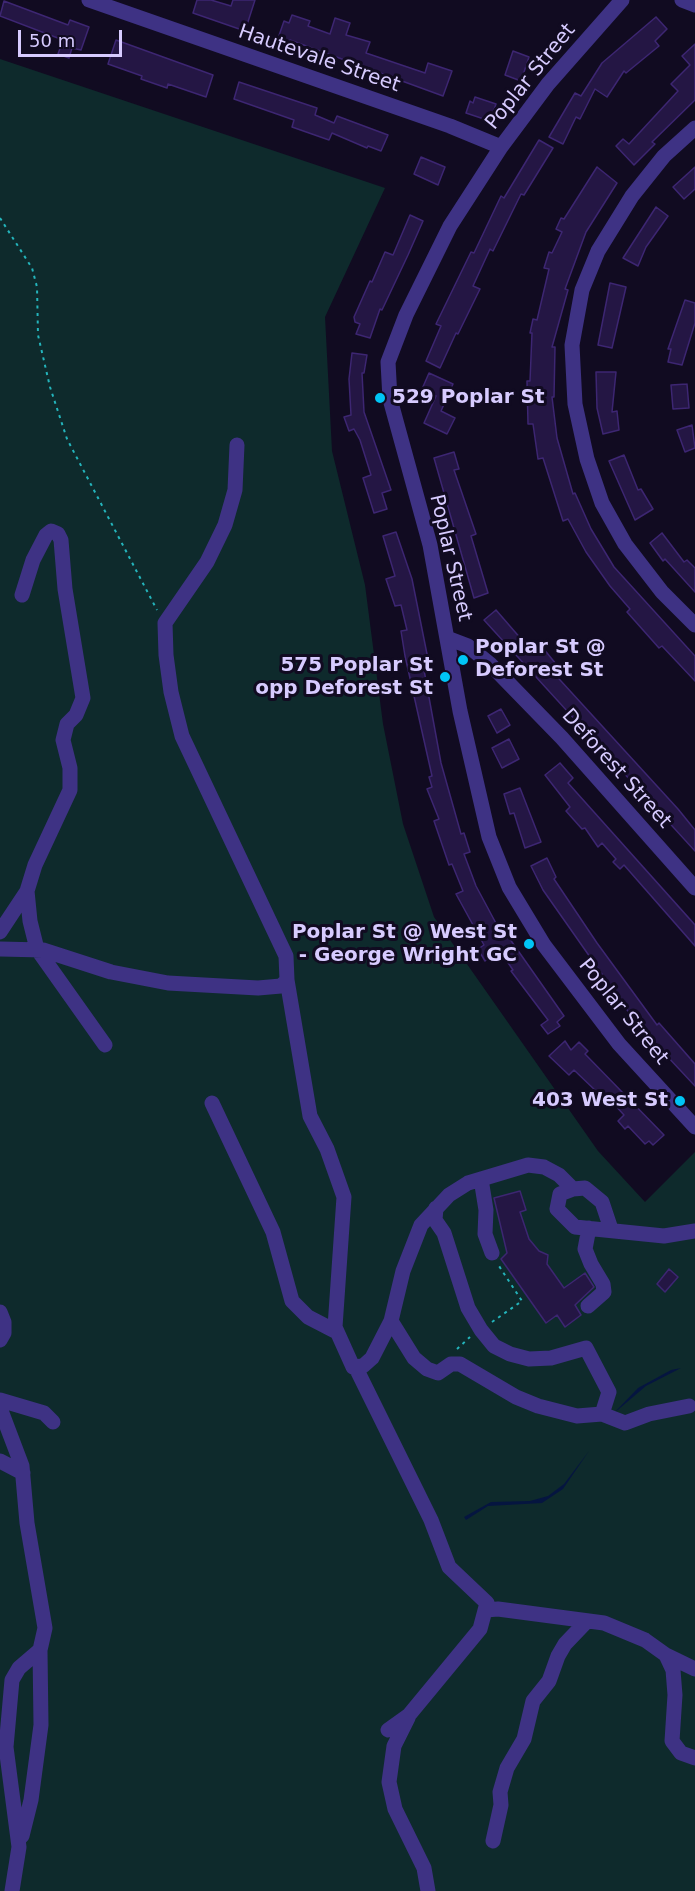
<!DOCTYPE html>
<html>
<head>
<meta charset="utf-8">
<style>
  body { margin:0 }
  #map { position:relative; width:695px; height:1891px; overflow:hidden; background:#110b21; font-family:"DejaVu Sans",sans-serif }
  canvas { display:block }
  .scale { position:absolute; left:18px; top:30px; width:104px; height:27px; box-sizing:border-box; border:3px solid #d7cbff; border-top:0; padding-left:8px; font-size:18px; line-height:21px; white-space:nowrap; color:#d7cbff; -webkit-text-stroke:4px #110b21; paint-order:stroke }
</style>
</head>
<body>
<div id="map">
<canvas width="695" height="1891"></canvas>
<div class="scale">50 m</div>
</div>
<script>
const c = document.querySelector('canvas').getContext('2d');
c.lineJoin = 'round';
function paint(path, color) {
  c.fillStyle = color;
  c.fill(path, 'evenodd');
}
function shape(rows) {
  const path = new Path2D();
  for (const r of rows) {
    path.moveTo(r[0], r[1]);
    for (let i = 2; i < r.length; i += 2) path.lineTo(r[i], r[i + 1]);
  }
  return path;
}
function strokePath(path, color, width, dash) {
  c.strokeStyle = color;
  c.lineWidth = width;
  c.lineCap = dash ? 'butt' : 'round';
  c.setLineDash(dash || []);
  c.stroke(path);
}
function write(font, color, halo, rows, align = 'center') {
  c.font = font + ' "DejaVu Sans",sans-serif';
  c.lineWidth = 6;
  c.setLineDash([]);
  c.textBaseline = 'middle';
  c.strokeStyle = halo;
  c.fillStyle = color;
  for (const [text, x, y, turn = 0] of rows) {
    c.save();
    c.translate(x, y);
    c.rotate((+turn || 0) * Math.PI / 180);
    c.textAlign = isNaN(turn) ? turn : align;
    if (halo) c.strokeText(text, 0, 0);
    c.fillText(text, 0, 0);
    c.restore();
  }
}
const green = shape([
  [0,59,385,188,325,317,332,451,365,585,383,724,403,824,434,917,598,1151,645,1202,695,1152,695,1891,0,1891]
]);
const water = shape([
  [681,1368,646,1386,613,1414,638,1388,671,1370],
  [589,1451,563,1489,542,1503,488,1506,466,1520,464,1517,491,1502,530,1501,548,1496,564,1484]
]);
const building = shape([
  [197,0,211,0,231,6,233,0,255,0,245,31,193,13,197,0],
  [4,1,68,25,70,20,89,27,81,50,72,48,69,58,58,54,63,40,0,16,4,1],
  [292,15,310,21,308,26,330,34,335,18,350,23,346,35,370,42,366,53,425,73,428,63,452,71,443,96,290,40,286,51,275,47,284,21,289,23,292,15],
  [656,17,667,29,655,41,659,46,626,73,624,71,607,97,595,89,580,119,576,117,563,144,549,137,575,93,581,96,602,63,656,17],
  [116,40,213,75,206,97,168,84,167,88,141,79,142,76,108,64,116,40],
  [695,44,695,100,652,142,655,144,634,165,616,146,623,139,629,144,678,91,671,84,690,65,682,56,695,44],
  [513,51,529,57,521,81,505,75,513,51],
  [239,82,317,108,315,115,334,123,337,116,388,135,381,151,368,146,367,148,332,133,329,140,292,127,294,120,234,99,239,82],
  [475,97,496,104,490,121,466,113,470,101,473,103,475,97],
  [539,140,553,148,524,195,521,194,493,251,490,249,473,286,480,289,458,334,456,333,440,368,426,361,441,326,436,324,471,252,474,253,501,196,504,198,539,140],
  [421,157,445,167,438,185,414,174,421,157],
  [597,167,617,183,586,232,565,289,568,290,552,347,555,347,554,397,552,397,557,438,573,494,575,493,591,529,614,567,695,656,695,681,662,646,659,648,627,612,630,609,610,586,586,552,568,519,563,521,543,458,538,459,533,424,528,424,527,381,530,381,532,333,530,333,533,319,537,320,549,269,544,268,549,252,552,253,562,232,556,229,561,218,564,219,597,167],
  [695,167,695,189,684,199,673,187,695,167],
  [656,207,668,216,646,247,638,266,623,258,656,207],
  [410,215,423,221,408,255,382,310,380,309,370,338,356,334,360,324,355,322,354,317,370,281,372,282,385,252,393,255,410,215],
  [610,283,626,287,612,348,598,345,610,283],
  [685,300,695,303,695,323,682,365,668,362,671,349,668,349,685,300],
  [352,353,367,355,364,373,362,373,364,412,391,490,382,493,387,509,374,513,363,478,371,475,360,440,354,429,349,431,344,417,351,415,349,379,352,353],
  [596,372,616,372,612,412,617,411,619,430,603,434,597,408,596,372],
  [429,373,453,384,441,411,455,418,447,434,424,423,436,396,422,389,429,373],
  [687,384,689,408,673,409,671,385,687,384],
  [692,425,695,448,685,452,677,430,692,425],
  [454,452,459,469,454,470,476,534,471,536,488,593,474,598,434,458,454,452],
  [624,455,638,490,641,489,653,509,635,520,609,461,624,455],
  [396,532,412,579,430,669,424,670,441,763,461,834,464,833,470,852,464,854,476,886,498,927,500,925,564,1016,557,1022,560,1026,548,1034,541,1025,548,1020,511,971,513,970,500,951,485,961,478,949,484,945,456,894,463,891,452,864,449,865,434,821,439,819,427,789,432,787,429,777,432,776,405,656,401,631,407,630,401,605,395,606,386,579,395,576,383,536,396,532],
  [662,533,684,562,687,560,695,568,695,592,665,559,663,561,650,543,662,533],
  [496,610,535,655,543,648,556,664,550,669,678,809,695,830,695,851,484,620,496,610],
  [501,709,510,725,497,733,488,716,501,709],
  [509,739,519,759,502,768,492,748,509,739],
  [560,763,573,778,568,783,695,925,695,946,624,865,620,869,613,862,616,859,602,843,598,847,585,828,582,829,566,811,570,807,545,775,560,763],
  [520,788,541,842,525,848,514,813,510,814,504,794,520,788],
  [547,858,556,877,554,879,597,943,657,1025,659,1023,695,1064,695,1086,637,1024,543,890,531,866,547,858],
  [565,1041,571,1050,579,1042,588,1051,585,1054,664,1135,653,1145,649,1141,645,1144,628,1126,625,1129,618,1121,624,1115,613,1103,599,1090,597,1092,574,1070,569,1075,549,1056,565,1041],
  [520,1191,526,1210,520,1212,529,1239,539,1251,548,1255,547,1264,564,1288,585,1273,594,1287,575,1305,581,1315,565,1327,557,1315,546,1323,501,1259,507,1253,494,1198,520,1191],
  [669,1269,678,1277,665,1292,657,1284,669,1269]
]);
const path = shape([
  [0,218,32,268,37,287,38,335,50,387,67,439,157,610],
  [492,1322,522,1301,499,1266],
  [457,1349,470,1337]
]);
const minor = shape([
  [89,0,450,126,501,147],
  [622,0,548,84,501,147,450,226,406,315,388,362,390,399,430,545,460,711,489,837,509,887,544,945,619,1044,695,1127],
  [682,0,695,5],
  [695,128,664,156,632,196,598,251,582,290,572,345,575,404,587,459,602,503,625,544,662,592,695,625],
  [237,445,235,490,225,525,207,562,165,623,166,655,171,692,182,736,286,956,287,980,310,1116,327,1149,344,1197,335,1327,353,1367,363,1366,372,1358,391,1321,403,1271,421,1225,449,1195,468,1183,528,1165,544,1167,559,1175,573,1189],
  [447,638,468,646,490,664,562,738,695,888],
  [27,891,30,921,37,949,105,1045],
  [0,932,27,891,35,865,70,790,70,768,63,740,67,724,76,715,83,698,65,589,61,540,58,534,51,531,46,535,33,560,22,595],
  [0,949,43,950,111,972,168,983,258,988,281,986,287,980],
  [212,1103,273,1232,292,1301,308,1317,337,1332],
  [481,1179,486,1210,485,1234,492,1253],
  [436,1208,435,1220,444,1233,468,1308,481,1330,494,1346,510,1354,529,1359,551,1358,586,1348,609,1392,602,1414],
  [611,1229,602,1202,585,1188,573,1189,560,1194,557,1209,575,1227,664,1236,695,1231],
  [588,1306,604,1292,603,1284,591,1264,585,1249,589,1228],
  [0,1312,4,1322,4,1333,0,1340],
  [391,1321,414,1358,427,1369,438,1373,451,1364,460,1364,516,1397,538,1406,577,1416,602,1414,625,1423,649,1414,689,1406],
  [355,1366,431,1520,449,1567,487,1603,480,1629,409,1715,388,1730],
  [0,1400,44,1413,53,1422],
  [0,1408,22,1466,27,1523,45,1628,40,1650,19,1668,12,1680,6,1747,19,1847,12,1891],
  [0,1461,23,1473],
  [486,1610,498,1609,604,1623,645,1640,666,1655,673,1670,675,1695,672,1741,681,1753,695,1758],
  [666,1655,695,1669],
  [408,1718,394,1746,389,1782,395,1809,424,1868,428,1891],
  [22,1836,31,1800,41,1725,40,1650],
  [493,1841,501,1805,500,1792,507,1768,524,1739,533,1701,549,1681,558,1656,565,1644,587,1621]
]);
const markers = [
  [380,398,6,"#00c5f6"],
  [463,660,6,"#00c5f6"],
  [445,677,6,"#00c5f6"],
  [529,944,6,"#00c5f6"],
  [680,1101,6,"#00c5f6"]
];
const streetNames = [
  ["Hautevale Street",319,59,19],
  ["Poplar Street",531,77,-51],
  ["Poplar Street",450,558,77],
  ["Deforest Street",616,769,48],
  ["Poplar Street",623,1012,51]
];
const poiNames = [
  ["529 Poplar St",392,398,"left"],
  ["Poplar St @",475,648,"left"],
  ["Deforest St",475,671,"left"],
  ["575 Poplar St",433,666],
  ["opp Deforest St",433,689],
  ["Poplar St @ West St",517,933],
  ["- George Wright GC",517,956],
  ["403 West St",668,1101]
];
paint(green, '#0e2a2c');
paint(water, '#051540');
paint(building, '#241644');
strokePath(building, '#3d2672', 1.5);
strokePath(path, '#24b4bb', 2, [3, 4.5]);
strokePath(minor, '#3e3284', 15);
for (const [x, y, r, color] of markers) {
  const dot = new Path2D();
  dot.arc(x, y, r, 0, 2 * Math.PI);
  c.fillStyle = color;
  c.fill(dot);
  strokePath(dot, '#110b21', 2);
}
write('20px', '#d7cbff', '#110b21', streetNames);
write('bold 20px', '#d7cbff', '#110b21', poiNames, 'right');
</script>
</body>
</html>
